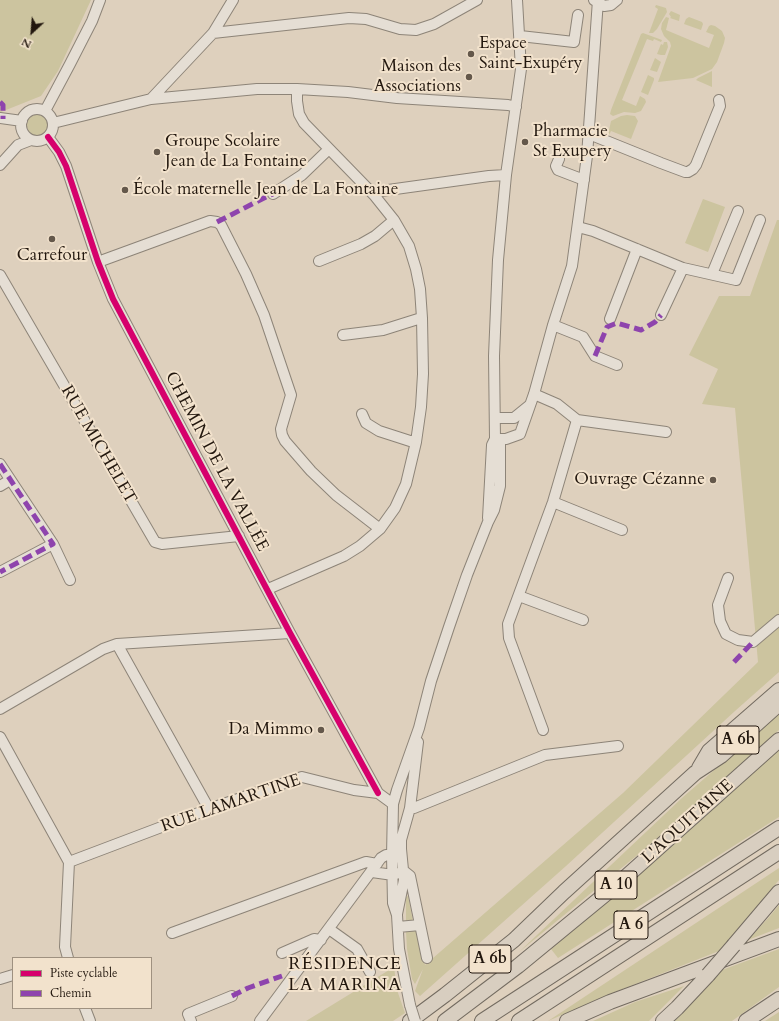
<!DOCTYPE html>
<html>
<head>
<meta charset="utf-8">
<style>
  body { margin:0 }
  #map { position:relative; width:779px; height:1021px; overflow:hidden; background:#ded0bd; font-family:Cardo,serif }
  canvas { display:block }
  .legend { position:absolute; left:12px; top:957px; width:140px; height:52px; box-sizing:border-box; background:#f2e2cc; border:1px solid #9f9180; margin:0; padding:5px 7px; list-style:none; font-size:12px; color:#22170e }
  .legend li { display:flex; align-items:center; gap:8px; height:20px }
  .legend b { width:20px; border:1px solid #9f9180 }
  .north { position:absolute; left:12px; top:12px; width:40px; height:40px; -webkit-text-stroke:3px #f2e2cc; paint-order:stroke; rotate:206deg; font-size:11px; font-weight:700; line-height:16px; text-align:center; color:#22170e }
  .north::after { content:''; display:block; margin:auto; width:14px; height:18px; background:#22170e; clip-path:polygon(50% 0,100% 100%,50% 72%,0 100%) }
</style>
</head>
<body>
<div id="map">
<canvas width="779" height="1021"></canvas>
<ul class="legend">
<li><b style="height:5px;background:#d6006c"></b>Piste cyclable</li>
<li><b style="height:5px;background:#8e44ad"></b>Chemin</li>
</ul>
<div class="north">N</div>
</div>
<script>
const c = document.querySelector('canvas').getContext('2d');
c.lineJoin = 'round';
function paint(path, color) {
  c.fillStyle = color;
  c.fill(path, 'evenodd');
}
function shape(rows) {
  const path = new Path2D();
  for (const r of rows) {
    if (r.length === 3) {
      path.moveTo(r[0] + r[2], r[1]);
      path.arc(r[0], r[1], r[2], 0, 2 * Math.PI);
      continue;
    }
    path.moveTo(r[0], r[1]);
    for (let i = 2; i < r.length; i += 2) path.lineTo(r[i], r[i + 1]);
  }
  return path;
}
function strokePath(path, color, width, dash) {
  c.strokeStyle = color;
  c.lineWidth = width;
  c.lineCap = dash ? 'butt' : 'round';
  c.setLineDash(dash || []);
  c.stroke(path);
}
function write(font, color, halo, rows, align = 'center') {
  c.font = font + ' Cardo,serif';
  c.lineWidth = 4;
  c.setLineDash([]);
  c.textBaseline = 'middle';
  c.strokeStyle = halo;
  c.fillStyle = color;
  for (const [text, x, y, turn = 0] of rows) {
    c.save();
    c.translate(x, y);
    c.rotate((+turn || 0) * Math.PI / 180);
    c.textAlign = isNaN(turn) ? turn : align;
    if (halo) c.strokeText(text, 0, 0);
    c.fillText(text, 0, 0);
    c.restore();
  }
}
const green = shape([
  [0,0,91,0,58,71,41,96,1,112,0,112],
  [656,5,666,8,667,12,657,29,653,33,649,33,658,9,655,7],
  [671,11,680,15,679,21,670,18,671,17,669,14],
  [666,17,669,18,666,30,709,48,714,35,706,32,709,26,711,25,715,26,722,31,725,38,724,43,717,62,712,69,693,78,658,82,671,46,670,42,664,36,661,29,662,23],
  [689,17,702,22,703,24,701,30,684,24,686,19],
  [643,33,662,40,661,42,654,39,653,41,647,39,622,100,636,106,640,96,645,99,646,102,641,111,635,113,624,112,613,116,610,114,611,110,641,34],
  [664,42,667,42,668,47,665,55,661,55,657,54,661,44,663,45],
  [655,58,661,62,657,72,650,70],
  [712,71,712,87,696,80,698,78],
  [648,75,654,78,654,80,648,95,641,92],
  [38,125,11],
  [627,115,635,116,638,121,631,139,611,131,609,135,608,135,611,121,621,116],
  [703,199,725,207,708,252,685,243],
  [777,220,779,220,779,672,735,711,566,866,420,996,415,991,423,969,415,984,412,979,407,949,406,932,408,930,414,930,416,931,425,965,623,793,758,662,735,408,702,404,718,369,689,355,719,296,750,296],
  [779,714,779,730,646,848,519,952,683,797],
  [779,748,779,817,558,958,551,949],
  [779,868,779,880,719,951,615,992,548,1021],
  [408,896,413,921,406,922,406,897],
  [779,905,779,928,748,940,770,916],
  [779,949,779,987,732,1021,674,1021,722,970],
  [394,967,397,990,405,1013,393,1021,306,1021],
  [684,986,649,1021,593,1021,635,1002],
  [779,1012,779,1021,765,1021]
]);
const minor = shape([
  [594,0,604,6,611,5,617,0],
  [213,33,233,0],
  [520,36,574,42,578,15],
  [151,99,213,33,349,18,366,19,400,29,416,30,434,24,477,0],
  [37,125,16],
  [45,111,70,64,92,21,100,0],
  [0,118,22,121],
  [53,123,151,99,257,89,297,89,348,92,397,98,508,105,516,107],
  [589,134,661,163,685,172,688,172,693,169,696,165,720,106,719,100],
  [48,137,59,152,66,166,98,262,113,299,290,633,378,793],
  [559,159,556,166,558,170,584,180],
  [0,165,18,145,31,140],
  [273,194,302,175,329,149],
  [374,195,381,191,489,176,506,175],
  [578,227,593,231,683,268,736,280,760,220],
  [319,261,361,244,375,236,394,220],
  [98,262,210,221,217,222,221,225,246,274,264,315,291,395,281,429,282,435,285,441,311,471,336,495,380,529],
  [712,274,738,211],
  [0,275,155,542,162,544,239,536],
  [661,315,683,268],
  [610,319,637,249],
  [553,325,583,337,595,356,617,365],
  [343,335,383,330,418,319,422,318],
  [534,394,557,404,577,420,553,502,508,624,509,638,543,730],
  [362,414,366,423,379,431,410,441,416,442],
  [495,418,514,418,530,405],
  [577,420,666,432],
  [495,439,506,439,520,434,534,394,553,325,572,266,587,156,598,0],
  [0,464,53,544,0,572],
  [0,486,10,480],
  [553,502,622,530],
  [488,518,492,445,495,439,494,356,498,260,506,175,521,69,517,0],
  [53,544,70,580],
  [728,578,718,605,720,621,726,634,738,640,753,642,779,620],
  [268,589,344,556,360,546,380,529,395,508,406,484,416,442,421,407,423,374,422,318,420,289,416,269,409,246,394,220,374,195,304,123,299,114,297,101,297,89],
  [519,596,583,620],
  [117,644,209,809],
  [0,709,103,649,117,644,290,633],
  [0,737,69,862,65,947,68,958],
  [410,808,414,808,545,755,618,746],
  [69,862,209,809,302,777,354,790,378,793,393,804],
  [372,872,393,875,398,873],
  [405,872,410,876,427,958],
  [397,914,404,880,401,849,401,840,410,808,418,742],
  [398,927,420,925],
  [329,929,357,949,370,972],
  [172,933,366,862,377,864],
  [282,953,314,939,321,940],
  [0,979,13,975],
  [410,1005,399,949,397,915,393,903,392,856,393,804,397,790,419,728,431,681,449,627,467,575,488,522,494,510,500,486,500,444,495,439],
  [85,1008,90,1021],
  [191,1021,188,1014,232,996],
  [260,1021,381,858,386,855,401,858]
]);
const highway = shape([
  [699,768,709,751,779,690],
  [734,945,779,892],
  [410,1021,445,995,514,940,564,892,695,773,721,756,779,704],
  [445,1021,518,966,619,883,779,740],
  [482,1021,779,828],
  [519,1021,779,852],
  [567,1021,610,1002,779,939],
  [663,1021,677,1008,708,975],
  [746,1021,779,999]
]);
const minorBridge = shape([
  [410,1005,415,1021]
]);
const highwayBridge = shape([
  [708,975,734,945]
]);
const quiet = shape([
  [0,102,3,105,3,119],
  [217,222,266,197,273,194],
  [595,356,607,327,617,323,641,330,655,322,661,315],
  [0,464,53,544,0,572],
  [734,662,753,642],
  [232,996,248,988,282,976]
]);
const cycleway = shape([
  [48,137,59,152,66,166,98,262,113,299,290,633,378,793]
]);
const markers = [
  [471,54,4,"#64584b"],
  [469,77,4,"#64584b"],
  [525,142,4,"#64584b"],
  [157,152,4,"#64584b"],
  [125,190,4,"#64584b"],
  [52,239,4,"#64584b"],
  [713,480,4,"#64584b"],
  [321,730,4,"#64584b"]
];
const shields = [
  [738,740,42],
  [616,885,42],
  [631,925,34],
  [490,959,42]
];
const shieldNames = [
  ["A 6b",738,740],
  ["A 10",616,885],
  ["A 6",631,925],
  ["A 6b",490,959]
];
const poiNames = [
  ["Espace",479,44],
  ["Saint-Exupéry",479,64],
  ["Maison des",461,67,"right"],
  ["Associations",461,87,"right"],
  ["Pharmacie",533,132],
  ["St Exupery",533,152],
  ["Groupe Scolaire",165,142],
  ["Jean de La Fontaine",165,162],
  ["École maternelle Jean de La Fontaine",133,190],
  ["Carrefour",52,256,"center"],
  ["Ouvrage Cézanne",705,480,"right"],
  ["Da Mimmo",313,730,"right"]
];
const streetNames = [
  ["RUE MICHELET",98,445,60],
  ["CHEMIN DE LA VALLÉE",216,462,62],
  ["RUE LAMARTINE",231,804,-19],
  ["L'AQUITAINE",688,822,-42]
];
const neighbourhoodNames = [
  ["RÉSIDENCE",345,965],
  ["LA MARINA",345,986]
];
paint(green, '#ccc49f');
strokePath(minor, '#8d8478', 12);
strokePath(highway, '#736b60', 16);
strokePath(minor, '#e5ded4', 10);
strokePath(highway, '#d8cec0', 14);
strokePath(minorBridge, '#8d8478', 12, []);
strokePath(highwayBridge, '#736b60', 16, []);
strokePath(minorBridge, '#e5ded4', 10);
strokePath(highwayBridge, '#d8cec0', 14);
strokePath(quiet, '#8e44ad', 5, [10, 5]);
strokePath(cycleway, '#d6006c', 6);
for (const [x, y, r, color] of markers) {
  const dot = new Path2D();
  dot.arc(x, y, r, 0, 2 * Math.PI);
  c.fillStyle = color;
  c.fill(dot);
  strokePath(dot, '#f2e2cc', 1.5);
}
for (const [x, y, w] of shields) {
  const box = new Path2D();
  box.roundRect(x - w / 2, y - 14, w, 28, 3);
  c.fillStyle = '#f2e2cc';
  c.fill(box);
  strokePath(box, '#22170e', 1);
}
write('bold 16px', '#22170e', null, shieldNames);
write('17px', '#22170e', '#f2e2cc', poiNames, 'left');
write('17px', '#22170e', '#f2e2cc', streetNames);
c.letterSpacing = '1px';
write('18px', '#22170e', '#f2e2cc', neighbourhoodNames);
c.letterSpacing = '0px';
</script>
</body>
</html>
